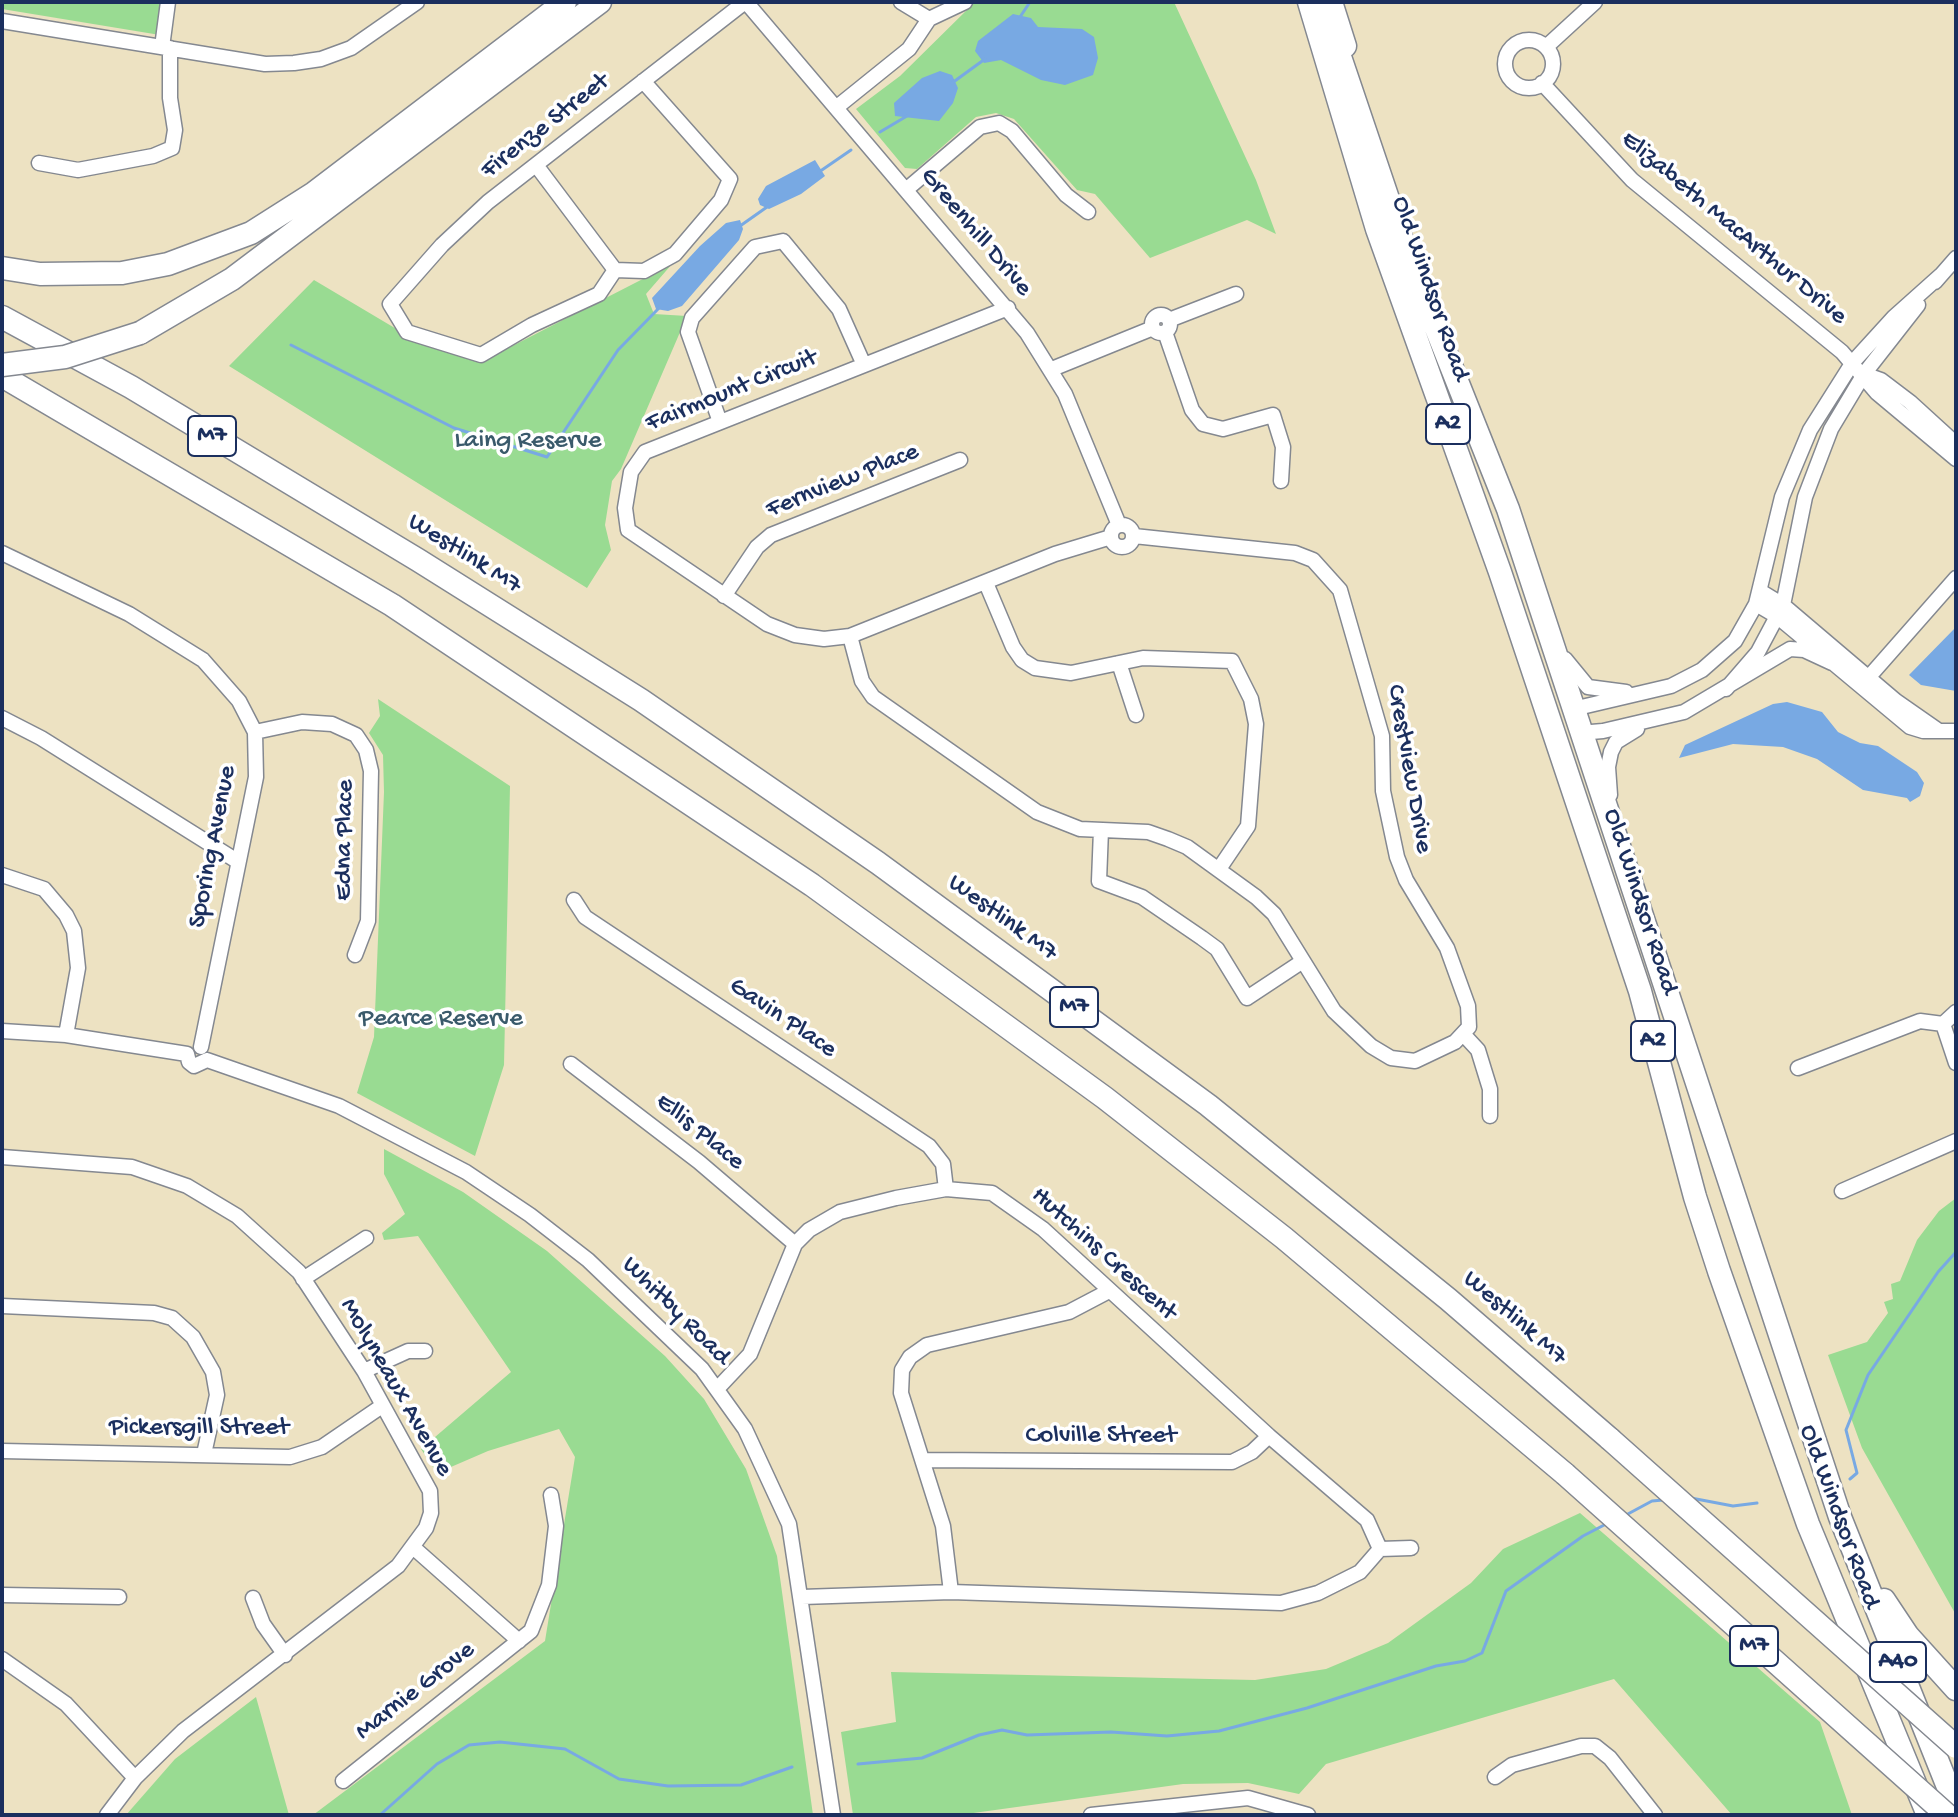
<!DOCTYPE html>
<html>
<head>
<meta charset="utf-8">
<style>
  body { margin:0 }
  #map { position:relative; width:1958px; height:1817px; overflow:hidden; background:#ede2c2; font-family:"Gochi Hand",sans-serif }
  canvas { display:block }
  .frame { position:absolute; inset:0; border:4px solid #1b2f5e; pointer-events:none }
</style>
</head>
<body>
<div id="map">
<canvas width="1958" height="1817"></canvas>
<div class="frame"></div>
</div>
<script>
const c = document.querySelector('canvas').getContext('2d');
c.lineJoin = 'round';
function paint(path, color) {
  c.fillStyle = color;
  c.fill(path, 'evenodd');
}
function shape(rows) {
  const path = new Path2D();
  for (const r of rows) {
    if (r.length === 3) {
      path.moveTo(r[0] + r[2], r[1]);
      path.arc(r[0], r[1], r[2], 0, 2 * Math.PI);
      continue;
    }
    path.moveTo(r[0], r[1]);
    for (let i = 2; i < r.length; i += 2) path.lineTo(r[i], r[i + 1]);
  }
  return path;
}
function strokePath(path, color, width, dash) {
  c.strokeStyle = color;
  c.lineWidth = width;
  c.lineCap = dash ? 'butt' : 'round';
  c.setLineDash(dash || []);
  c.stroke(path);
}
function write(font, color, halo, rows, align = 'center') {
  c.font = font + ' "Gochi Hand",sans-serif';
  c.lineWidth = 7;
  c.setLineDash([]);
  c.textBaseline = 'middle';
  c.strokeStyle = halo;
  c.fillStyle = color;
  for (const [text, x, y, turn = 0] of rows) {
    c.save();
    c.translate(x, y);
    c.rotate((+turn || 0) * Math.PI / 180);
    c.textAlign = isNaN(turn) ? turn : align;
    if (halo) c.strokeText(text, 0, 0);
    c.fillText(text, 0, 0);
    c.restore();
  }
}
const green = shape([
  [2,2,164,2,160,35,2,9],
  [975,2,1174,2,1256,180,1276,234,1247,220,1150,258,1095,194,1077,190,1014,119,996,113,976,117,917,169,905,168,856,109,900,76],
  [672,264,646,294,654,314,687,316,621,469,612,481,605,525,611,550,587,588,229,366,314,280,420,343,483,361],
  [378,699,510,786,504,1065,475,1156,357,1093,374,1037,384,792,383,755,369,733,380,716],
  [384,1149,463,1192,547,1251,665,1356,704,1399,746,1469,777,1556,813,1815,313,1815,545,1641,575,1457,559,1429,488,1451,437,1473,421,1449,511,1372,418,1236,384,1240,382,1233,405,1214,384,1174],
  [1956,1198,1956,1615,1862,1448,1828,1355,1867,1342,1888,1313,1884,1302,1893,1299,1891,1284,1900,1281,1917,1240,1939,1211],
  [1580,1513,1820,1722,1852,1815,1732,1815,1614,1679,1326,1764,1299,1794,1248,1783,1183,1784,959,1815,853,1815,841,1732,896,1722,891,1672,1255,1680,1326,1669,1388,1643,1471,1583,1503,1549],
  [256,1697,289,1815,126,1815,175,1759]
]);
const water = shape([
  [1013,14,1031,18,1038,27,1082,29,1094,37,1098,58,1093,75,1065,85,1041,80,1001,60,984,63,975,51,978,41],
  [940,71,952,75,958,88,953,103,939,121,895,116,894,103,922,78],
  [815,160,825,176,801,194,769,209,760,205,758,199,766,186],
  [740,220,743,229,739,240,682,306,668,311,656,309,652,298,700,246,726,223],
  [1956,627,1956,691,1921,685,1909,675],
  [1787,702,1822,712,1838,732,1860,743,1878,746,1917,772,1924,783,1920,796,1910,802,1907,798,1863,790,1817,759,1783,747,1733,744,1679,758,1685,745,1773,704]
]);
const stream = shape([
  [1020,17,1030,2],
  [952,83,985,59],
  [880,132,907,116],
  [819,172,851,150],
  [740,226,767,207],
  [291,345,454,428,547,457,618,350,659,308],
  [1850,1479,1857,1473,1846,1430,1868,1375,1938,1272,1956,1252],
  [1691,1498,1733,1506,1757,1503],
  [1626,1515,1652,1501,1663,1500],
  [858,1764,922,1758,979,1735,1002,1730,1027,1735,1111,1732,1167,1736,1219,1731,1307,1708,1436,1666,1465,1661,1482,1653,1506,1591,1583,1536,1608,1523],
  [380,1815,437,1764,469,1745,500,1742,565,1749,619,1779,668,1786,741,1785,792,1767]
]);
const minor = shape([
  [746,2,1027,333,1065,394,1119,525],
  [929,19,965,2],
  [2,21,265,64,294,63,321,59,351,48,417,2],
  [1529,64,24],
  [162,47,168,2],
  [1546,47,1595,2],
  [1542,83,1632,180,1842,352,1877,393,1956,459],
  [837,107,909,49,929,19,901,2],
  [39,163,78,170,153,156,172,148,175,130,170,98,170,48],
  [536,165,615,270],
  [907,189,980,127,999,123,1012,131,1066,195,1088,212],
  [615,270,599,294,532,325,481,355,407,332,390,304,442,245,488,202,745,2],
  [615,270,644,271,675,254,721,200,730,179,643,81],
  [1935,282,1956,258],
  [1008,308,645,452,631,472,625,508,628,530,767,624,795,635,824,639,850,636,1055,554,1111,537],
  [1161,324,9],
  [1169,320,1236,294],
  [1165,332,1192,410,1203,424,1223,429,1273,415,1283,447,1281,481],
  [1052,369,1153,328],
  [1864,374,1881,380,1910,402,1956,444],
  [720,422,688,332,692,318,755,247,783,241,839,309,864,365],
  [1122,536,11],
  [2,553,129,614,203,660,239,701,255,732,256,777,201,1047],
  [986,583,1013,647,1022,660,1035,668,1071,673,1143,658,1232,661,1251,699,1256,724,1248,826,1219,869],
  [1760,591,1783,605,1896,701,1939,731],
  [724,596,757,547,771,535,960,460],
  [1756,604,1778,617,1910,727,1923,731,1956,731],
  [850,636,862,681,873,697,1037,812,1080,829,1148,832,1168,839,1187,847,1256,897,1274,914,1334,1011,1371,1046,1391,1058,1415,1061,1455,1042,1469,1027,1468,1006,1447,948,1406,880,1397,857,1383,791,1382,736,1340,590,1313,560,1295,553,1134,536],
  [1565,659,1588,687,1626,692],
  [1119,663,1136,715],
  [1868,678,1956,578],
  [1726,689,1758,652,1783,605,1805,497,1831,429,1864,374,1918,305],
  [1573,709,1671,686,1702,670,1735,641,1756,604,1782,497,1810,430,1853,362,1894,317,1941,275],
  [2,718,41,738,237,861],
  [255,732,302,722,332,724,356,735,366,750,371,771,368,921,355,955],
  [1579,733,1603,731,1684,712,1790,649,1804,650,1832,663],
  [1610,795,1608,767,1611,752,1616,742,1637,729],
  [1101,830,1099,881,1142,897,1202,938,1217,949,1247,998,1303,961],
  [2,875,44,889,66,915,74,931,78,968,66,1035],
  [574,900,585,917,929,1146,943,1164,946,1189],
  [1956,1012,1943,1024,1956,1063],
  [2,1031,66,1035,187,1054],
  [1465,1036,1478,1050,1490,1089,1490,1116],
  [187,1054,189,1062,194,1066,207,1060],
  [207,1060,339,1106,466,1172,530,1215,588,1260,702,1369,745,1429,789,1524,833,1815],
  [571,1064,699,1162,795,1244],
  [1798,1068,1920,1021,1943,1024],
  [2,1157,132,1167,187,1186,237,1216,299,1272,364,1371,430,1491,431,1513,426,1528,398,1566,183,1731,135,1778,107,1815],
  [1842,1191,1956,1141],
  [303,1279,366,1238],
  [2,1306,154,1313,172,1318,193,1337,213,1372,217,1395,204,1454],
  [364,1371,408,1351,425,1351],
  [718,1388,750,1354,795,1244,809,1230,840,1212,896,1198,946,1189,992,1193,1043,1229,1269,1436,1367,1520,1380,1549],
  [2,1451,290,1457,322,1447,382,1406],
  [924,1460,1232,1462,1252,1452,1269,1436],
  [414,1548,519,1641],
  [1380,1549,1411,1548],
  [951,1592,943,1526,901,1393,902,1370,910,1357,927,1345,1069,1312,1109,1291],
  [2,1595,119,1597],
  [802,1597,951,1592,1281,1603,1318,1593,1360,1572,1380,1549],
  [253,1598,263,1624,285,1655],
  [2,1659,66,1704,135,1778],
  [1495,1777,1512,1765,1581,1746,1595,1746,1610,1758,1655,1815],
  [343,1781,531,1631,549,1585,556,1526,551,1495],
  [1091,1815,1248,1798,1308,1815]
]);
const highway = shape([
  [1309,2,1377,229,1500,572,1640,991,1695,1197,1719,1271,1808,1524,1928,1815],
  [1331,2,1345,46],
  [1332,33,1408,258,1508,509,1840,1517,1956,1807],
  [2,268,40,274,122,273,168,264,251,233,314,193,565,2],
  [2,317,131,387,418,560,641,700,878,863,1208,1105,1448,1299,1610,1439],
  [140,333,232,279,600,2],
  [2,376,392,605,812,885,1105,1098,1284,1238,1565,1474],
  [1884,1600,1908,1636,1956,1689]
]);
const highwayBridge = shape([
  [2,365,65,357,140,333],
  [1610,1439,1956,1747],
  [1565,1474,1947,1815]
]);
const shields = [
  [1448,424,44],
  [212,436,48],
  [1074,1007,48],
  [1653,1041,44],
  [1754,1646,48],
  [1898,1662,56]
];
const shieldNames = [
  ["A2",1448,424],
  ["M7",212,436],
  ["M7",1074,1007],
  ["A2",1653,1041],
  ["M7",1754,1646],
  ["A40",1898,1662]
];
const streetNames = [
  ["Firenze Street",546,127,-38],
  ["Elizabeth MacArthur Drive",1733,229,40],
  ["Greenhill Drive",975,233,50],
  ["Old Windsor Road",1429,289,71],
  ["Fairmount Circuit",732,392,-22],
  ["Fernview Place",843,482,-22],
  ["Westlink M7",464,555,32],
  ["Crestview Drive",1408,769,80],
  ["Edna Place",346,840,-89],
  ["Sporing Avenue",214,847,-79],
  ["Old Windsor Road",1639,902,72],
  ["Westlink M7",1002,919,36],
  ["Gavin Place",782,1019,34],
  ["Ellis Place",699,1133,39],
  ["Hutchins Crescent",1103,1255,42],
  ["Whitby Road",675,1312,45],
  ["Westlink M7",1514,1319,41],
  ["Molyneaux Avenue",395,1388,60],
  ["Pickersgill Street",199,1429],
  ["Colville Street",1101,1437],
  ["Old Windsor Road",1838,1517,70],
  ["Marnie Grove",416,1692,-38]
];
const parkNames = [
  ["Laing Reserve",528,442],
  ["Pearce Reserve",441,1020]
];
paint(green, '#99db92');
paint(water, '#78a9e3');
strokePath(stream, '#78a9e3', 3);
strokePath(minor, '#848890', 17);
strokePath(highway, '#848890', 25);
strokePath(minor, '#fff', 14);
strokePath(highway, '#fff', 22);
strokePath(highwayBridge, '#848890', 25, []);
strokePath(highwayBridge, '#fff', 22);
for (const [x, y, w] of shields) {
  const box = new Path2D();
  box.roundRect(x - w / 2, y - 20, w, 40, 6);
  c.fillStyle = '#fff';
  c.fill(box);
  strokePath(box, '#1b2f5e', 2);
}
write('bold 24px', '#1b2f5e', null, shieldNames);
write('26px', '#1b2f5e', '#fff', streetNames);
write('26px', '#3a5a6b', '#fff', parkNames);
</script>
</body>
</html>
